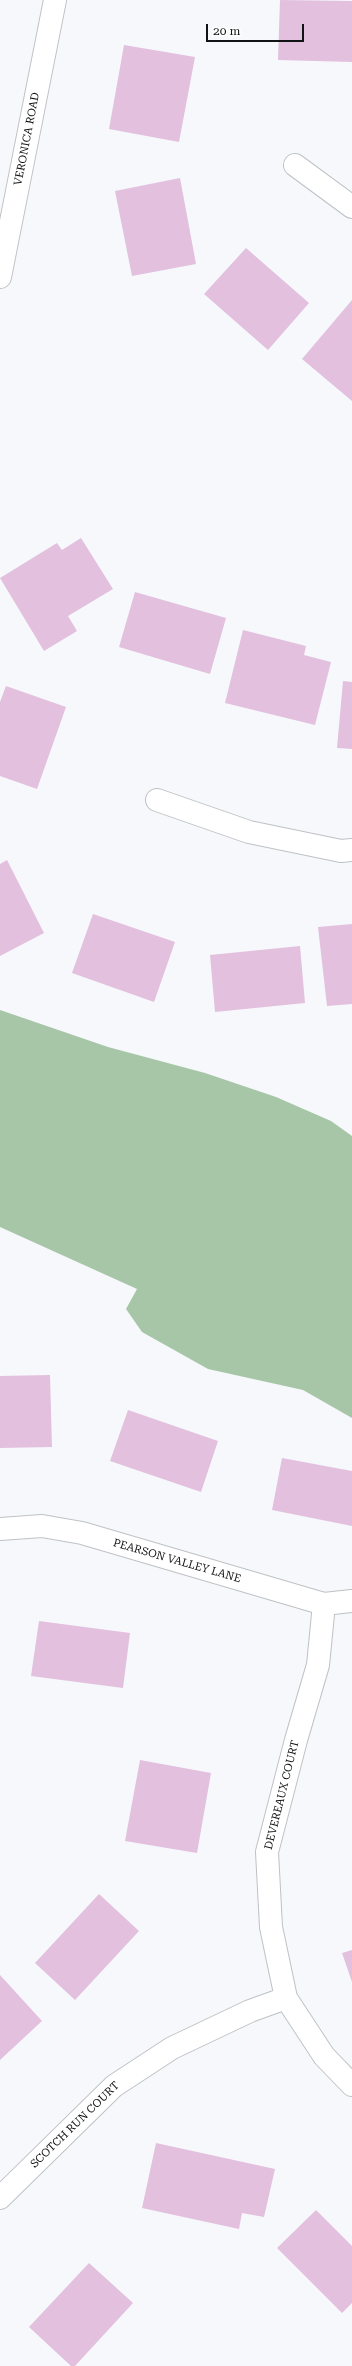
<!DOCTYPE html>
<html>
<head>
<meta charset="utf-8">
<style>
  body { margin:0 }
  #map { position:relative; width:352px; height:2366px; overflow:hidden; background:#f6f8fc; font-family:"Roboto Serif",serif }
  canvas { display:block }
  .scale { position:absolute; left:206px; top:24px; width:98px; height:18px; box-sizing:border-box; border:2px solid #121314; border-top:0; padding-left:5px; font-size:12px; line-height:14px; white-space:nowrap; color:#121314; -webkit-text-stroke:3px #fff; paint-order:stroke }
</style>
</head>
<body>
<div id="map">
<canvas width="352" height="2366"></canvas>
<div class="scale">20 m</div>
</div>
<script>
const c = document.querySelector('canvas').getContext('2d');
c.lineJoin = 'round';
function paint(path, color) {
  c.fillStyle = color;
  c.fill(path, 'evenodd');
}
function shape(rows) {
  const path = new Path2D();
  for (const r of rows) {
    path.moveTo(r[0], r[1]);
    for (let i = 2; i < r.length; i += 2) path.lineTo(r[i], r[i + 1]);
  }
  return path;
}
function strokePath(path, color, width, dash) {
  c.strokeStyle = color;
  c.lineWidth = width;
  c.lineCap = dash ? 'butt' : 'round';
  c.setLineDash(dash || []);
  c.stroke(path);
}
function write(font, color, halo, rows, align = 'center') {
  c.font = font + ' "Roboto Serif",serif';
  c.lineWidth = 3;
  c.setLineDash([]);
  c.textBaseline = 'middle';
  c.strokeStyle = halo;
  c.fillStyle = color;
  for (const [text, x, y, turn = 0] of rows) {
    c.save();
    c.translate(x, y);
    c.rotate((+turn || 0) * Math.PI / 180);
    c.textAlign = isNaN(turn) ? turn : align;
    if (halo) c.strokeText(text, 0, 0);
    c.fillText(text, 0, 0);
    c.restore();
  }
}
const forest = shape([
  [0,1010,108,1047,205,1073,276,1097,331,1121,352,1136,352,1418,303,1390,208,1369,142,1332,126,1309,137,1289,0,1227]
]);
const building = shape([
  [280,0,352,1,352,62,278,60],
  [124,45,195,57,179,142,109,129],
  [180,178,196,264,132,276,115,191],
  [246,248,309,303,268,350,204,294],
  [352,300,352,401,302,359],
  [81,538,113,589,68,616,77,631,44,651,0,578,57,543,62,550],
  [135,592,226,618,210,674,119,647],
  [243,630,306,646,304,655,331,662,315,725,225,703],
  [343,681,352,682,352,749,337,748],
  [6,686,66,707,37,789,0,776,0,702],
  [7,860,44,933,0,956,0,864],
  [93,914,175,942,154,1002,72,973],
  [352,924,352,1004,327,1006,318,927],
  [300,946,305,1003,215,1012,210,955],
  [50,1375,52,1447,0,1448,0,1376],
  [128,1410,218,1441,201,1492,110,1461],
  [282,1458,352,1471,352,1526,272,1510],
  [39,1621,130,1633,123,1688,31,1676],
  [140,1760,211,1773,197,1853,125,1841],
  [99,1894,139,1931,75,2000,35,1963],
  [352,1950,352,1982,342,1953],
  [0,1975,42,2021,0,2060],
  [156,2143,275,2169,264,2217,242,2213,239,2229,142,2208],
  [316,2210,352,2246,352,2303,342,2313,277,2248],
  [89,2263,133,2303,75,2366,71,2366,29,2327]
]);
const minor = shape([
  [295,165,352,207],
  [0,277,55,0],
  [157,800,249,832,341,851,352,850],
  [0,1529,42,1526,82,1533,324,1604,352,1601],
  [324,1604,318,1665,296,1740,267,1852,271,1927,286,1998,324,2056,352,2085],
  [0,2198,114,2086,172,2048,250,2011,286,1998]
]);
const streetNames = [
  ["VERONICA ROAD",27,139,-79],
  ["PEARSON VALLEY LANE",177,1561,16],
  ["DEVEREAUX COURT",282,1795,-76],
  ["SCOTCH RUN COURT",75,2125,-44]
];
paint(forest, '#a7c6a7');
paint(building, '#e2c0de');
strokePath(minor, '#bfc2c5', 24);
strokePath(minor, '#fff', 22);
write('11px', '#121314', '#fff', streetNames);
</script>
</body>
</html>
